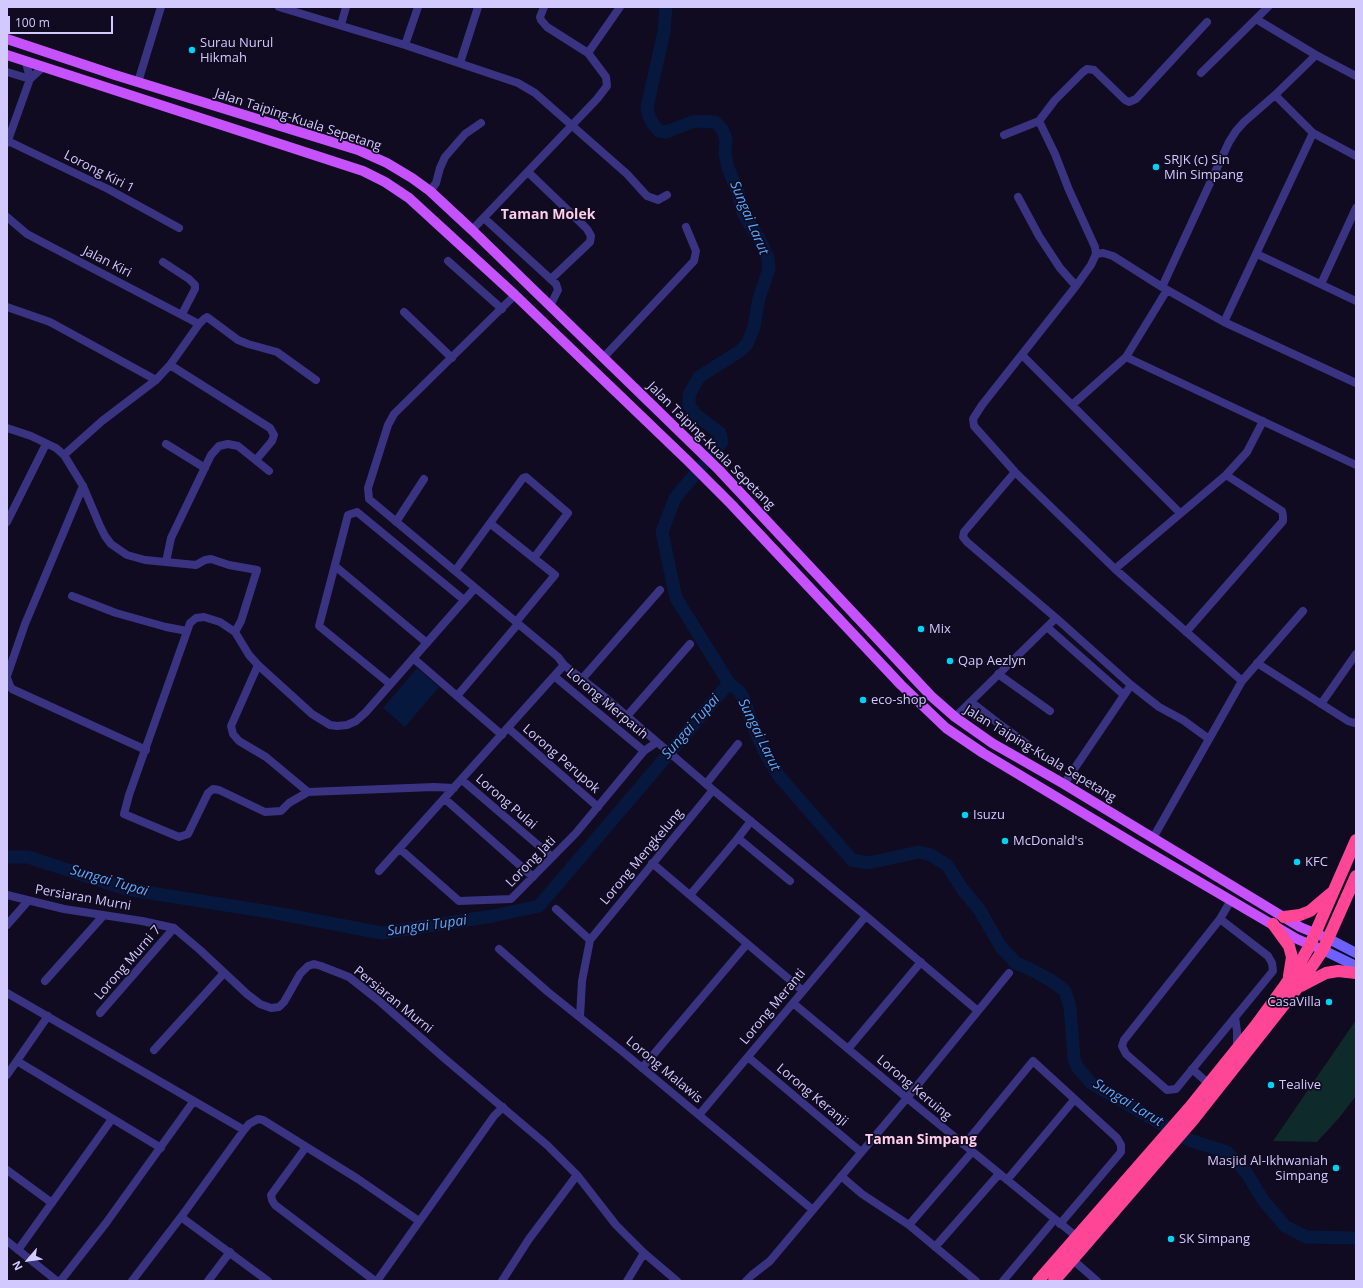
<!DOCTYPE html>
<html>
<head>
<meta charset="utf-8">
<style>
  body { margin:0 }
  #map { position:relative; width:1363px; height:1288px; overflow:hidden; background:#100b20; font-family:"Open Sans",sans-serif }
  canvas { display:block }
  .frame { position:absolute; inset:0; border:8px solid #d2caff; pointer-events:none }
  .north { position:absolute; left:8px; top:1240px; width:40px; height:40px; -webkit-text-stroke:3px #100b20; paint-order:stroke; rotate:242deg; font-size:11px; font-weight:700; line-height:16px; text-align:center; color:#d2caff }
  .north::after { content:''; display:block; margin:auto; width:14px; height:18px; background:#d2caff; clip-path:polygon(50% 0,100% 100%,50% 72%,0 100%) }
  .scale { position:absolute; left:8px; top:16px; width:105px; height:18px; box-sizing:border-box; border:2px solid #d2caff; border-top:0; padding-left:5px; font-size:12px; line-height:14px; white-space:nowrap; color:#d2caff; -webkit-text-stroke:3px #100b20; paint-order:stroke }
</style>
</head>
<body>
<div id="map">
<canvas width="1363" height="1288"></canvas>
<div class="frame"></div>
<div class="north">N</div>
<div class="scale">100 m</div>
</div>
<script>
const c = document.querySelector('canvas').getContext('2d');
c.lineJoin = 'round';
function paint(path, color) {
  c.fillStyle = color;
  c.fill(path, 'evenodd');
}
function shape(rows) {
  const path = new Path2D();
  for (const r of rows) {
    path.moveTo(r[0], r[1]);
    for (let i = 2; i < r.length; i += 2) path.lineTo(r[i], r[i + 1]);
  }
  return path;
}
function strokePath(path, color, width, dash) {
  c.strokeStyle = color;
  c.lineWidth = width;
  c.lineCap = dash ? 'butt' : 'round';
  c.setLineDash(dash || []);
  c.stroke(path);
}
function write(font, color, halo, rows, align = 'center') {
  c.font = font + ' "Open Sans",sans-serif';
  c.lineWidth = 3.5;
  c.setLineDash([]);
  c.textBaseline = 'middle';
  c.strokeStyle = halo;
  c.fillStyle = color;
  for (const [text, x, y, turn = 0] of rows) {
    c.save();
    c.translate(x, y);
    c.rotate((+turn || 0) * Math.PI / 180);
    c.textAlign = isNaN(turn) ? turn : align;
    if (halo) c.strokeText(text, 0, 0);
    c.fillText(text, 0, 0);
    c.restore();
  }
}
const green = shape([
  [1356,1020,1356,1096,1339,1118,1317,1142,1273,1141]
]);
const water = shape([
  [417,668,439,687,405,727,383,708]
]);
const river = shape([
  [666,7,664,32,647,107,649,116,653,124,659,131,666,132,695,121,715,122,722,129,726,139,725,154,728,168,738,192,743,213,761,242,768,258,769,269,759,298,754,327,747,344,740,351,699,377,689,395,689,405,696,415,720,433,722,442,675,498,662,532,676,598,729,683,739,691,744,699,749,715,764,751,779,776,852,860,868,863,919,852,931,855,947,865,963,890,979,909,1001,947,1016,963,1030,969,1052,981,1065,991,1070,1007,1074,1059,1078,1068,1091,1083,1189,1140,1227,1152,1246,1172,1263,1200,1285,1226,1306,1237,1356,1238],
  [7,857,28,857,126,889,276,913,382,933,493,916,539,906,729,683]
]);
const street = shape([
  [279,7,405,45,518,83,535,93,627,174,647,196,658,200,667,195],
  [1256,19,1316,55],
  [341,25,346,7],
  [405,45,418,7],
  [588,53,620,7],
  [26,62,30,79],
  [460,63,478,7],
  [7,72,30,79],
  [1201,73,1268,7],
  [138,82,161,7],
  [1275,95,1313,133,1356,156],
  [1039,121,1055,100,1083,72,1087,69,1094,70,1125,100,1129,102,1136,99,1207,22],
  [1004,135,1039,121,1055,154,1069,190,1095,247,1096,254,1091,265,1076,286,982,405,973,419,974,426,1015,472,1115,569,1242,681],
  [8,141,108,189,179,228],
  [7,143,30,79,43,67],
  [528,172,580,222,587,229,591,236,590,242,551,279],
  [430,191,436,183,440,168,445,157,465,134,481,123],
  [1018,197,1039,236,1060,268,1076,286],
  [7,217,27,234,44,243,199,324],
  [484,218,556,284,558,290,550,306],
  [472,230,597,99,607,86,606,77,588,53,547,27,541,20,540,17,544,7],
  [1096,254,1103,253,1113,256,1162,287,1224,322,1356,383],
  [1257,254,1356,301],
  [448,261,502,309],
  [163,262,189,279,195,285,195,289,182,314],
  [1321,284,1356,208],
  [1162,287,1229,142,1236,131,1244,122,1275,95,1316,55,1356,76],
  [515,295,394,414,388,425,368,488,369,499,558,657,564,665,607,699,713,790,866,916,978,1011],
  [7,307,50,322,156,380],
  [404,312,452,358],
  [1224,322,1313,133],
  [1022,355,1180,513],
  [1126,357,1356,465],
  [603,358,694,261,696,251,686,227],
  [170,365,270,428,274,435,272,441,256,460],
  [1072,405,1126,357,1167,290],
  [7,428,31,436,56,448,64,455,83,486,100,526,105,536,111,544,127,555,145,560,196,565,205,560,211,559,229,565,257,570,241,621,235,632],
  [166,444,205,468],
  [64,455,102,421,156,380,170,365,199,324,204,319,207,317,238,340,248,344,277,352,316,380],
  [1015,472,964,532,963,537,967,542,1056,618,1131,685,1159,707,1183,720,1209,739],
  [7,522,46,444],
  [396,522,424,479],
  [491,524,555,575,516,622],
  [166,562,171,538,211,455,219,446,228,444,238,446,269,471],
  [335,566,427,643],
  [1115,569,1226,475,1247,452,1263,421],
  [455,571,523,478,526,477,568,513,534,558],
  [72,596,116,613,166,627,187,631],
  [1047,627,1124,695],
  [1186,632,1283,521,1283,516,1282,511,1226,475],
  [413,658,502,735],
  [1257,663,1348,721,1354,723,1356,722],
  [258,665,231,726,233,734,239,741,266,757,308,792,434,787,454,788],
  [998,674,1050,711],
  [7,676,25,624,83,486],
  [554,676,644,751],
  [7,678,10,686,12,689,146,750],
  [582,679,660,590],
  [390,684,319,626,348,515,357,512,464,600],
  [457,696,518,624],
  [971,702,998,723,1027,744],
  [1321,704,1356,654],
  [627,716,690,644],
  [955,717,1056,618],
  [508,728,598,807],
  [462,780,552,857],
  [706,784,738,744],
  [1064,784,1131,685],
  [308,792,289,803,281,811,265,812,219,790,213,789,208,793,188,834,179,837,124,814,129,795,190,623,196,618,204,617,220,622,235,632,249,655,258,665,312,714,330,725,337,726,347,725,356,721,366,712,475,588],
  [445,799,533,877],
  [738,838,790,881],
  [1153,838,1242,681,1303,611],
  [400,849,459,901,511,899,576,833,644,751,657,742],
  [652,863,803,991],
  [379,871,564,665],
  [7,895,64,909,142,921,174,928,200,950,247,994,260,1004,271,1008,279,1007,284,1002,300,974,308,966,314,964,321,966,349,977,378,1000,444,1058,547,1145,577,1175,616,1225,644,1253,677,1281],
  [690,895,738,838,751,821],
  [556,909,590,940],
  [1220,919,1268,956,1272,963,1273,971,1176,1089,1167,1090,1126,1054,1122,1046,1124,1040,1220,919,1231,900],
  [7,925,28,901],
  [499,949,548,992,623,1052,813,1210],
  [45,981,103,916],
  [7,993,244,1130],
  [793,1003,907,1098,1077,1237],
  [100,1013,174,928],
  [580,1017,582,981,590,940,713,790],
  [1235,1017,1237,1031,1237,1048],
  [848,1049,921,962],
  [154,1050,224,973],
  [748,1057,861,1152],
  [17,1061,161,1148],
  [642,1068,747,944],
  [1192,1069,1209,1084],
  [7,1075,48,1016],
  [699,1115,866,916],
  [964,1145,1033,1061,1117,1138,1121,1145,1121,1152,1060,1224],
  [306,1147,271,1195,272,1200,275,1205,375,1281],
  [7,1170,52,1203],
  [841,1176,862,1194,909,1225,976,1281],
  [1007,1180,1074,1100],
  [181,1217,268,1281],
  [909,1225,972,1152],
  [7,1241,57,1281],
  [935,1247,999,1174],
  [18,1250,112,1119],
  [1073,1260,1097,1281],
  [59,1281,62,1279,106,1223,193,1102],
  [132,1281,181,1217,244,1130,249,1124,258,1119,263,1120,358,1179,419,1221],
  [208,1281,230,1252],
  [377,1281,494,1116,503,1107],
  [502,1281,529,1239,577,1175],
  [627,1281,644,1253],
  [746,1281,752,1275,770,1261,907,1098,1009,973],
  [1003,1281,1055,1219]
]);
const secondary = shape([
  [1329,939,1356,953],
  [1323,950,1356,966]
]);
const primary = shape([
  [7,39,115,75,358,150,387,163,412,178,430,191,472,230,719,470,931,696,955,717,992,743,1064,784,1300,927,1329,939],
  [7,55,363,171,385,182,409,198,515,295,688,461,731,504,901,685,946,728,983,753,1138,846,1297,939,1323,950]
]);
const highway = shape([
  [1284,917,1300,915,1310,911,1330,894],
  [1273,924,1289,946,1292,957,1289,976],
  [1301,986,1326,973,1338,971,1356,973],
  [1038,1281,1190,1107,1256,1025,1283,988,1300,963,1310,945,1356,840],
  [1054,1281,1193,1120,1298,987,1323,950,1356,876]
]);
const markers = [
  [192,50,4,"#00d2f5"],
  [1156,167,4,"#00d2f5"],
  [921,629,4,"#00d2f5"],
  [950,661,4,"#00d2f5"],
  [863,700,4,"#00d2f5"],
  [965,815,4,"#00d2f5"],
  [1005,841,4,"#00d2f5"],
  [1297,862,4,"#00d2f5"],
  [1329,1002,4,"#00d2f5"],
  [1271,1085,4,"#00d2f5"],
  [1336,1168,4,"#00d2f5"],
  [1171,1239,4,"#00d2f5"]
];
const poiNames = [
  ["Surau Nurul",200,43],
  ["Hikmah",200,58],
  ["SRJK (c) Sin",1164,160],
  ["Min Simpang",1164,175],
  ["Mix",929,629],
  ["Qap Aezlyn",958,661],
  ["eco-shop",871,700],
  ["Isuzu",973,815],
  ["McDonald's",1013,841],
  ["KFC",1305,862],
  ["CasaVilla",1321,1002,"right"],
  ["Tealive",1279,1085],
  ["Masjid Al-Ikhwaniah",1328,1161,"right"],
  ["Simpang",1328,1176,"right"],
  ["SK Simpang",1179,1239]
];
const streetNames = [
  ["Jalan Taiping-Kuala Sepetang",298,120,18],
  ["Lorong Kiri 1",99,172,27],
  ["Jalan Kiri",107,262,27],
  ["Jalan Taiping-Kuala Sepetang",711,446,45],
  ["Lorong Merpauh",607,704,40],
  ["Jalan Taiping-Kuala Sepetang",1040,754,31],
  ["Lorong Perupok",561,759,41],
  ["Lorong Pulai",506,802,41],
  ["Lorong Mengkelung",642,857,-50],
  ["Lorong Jati",531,862,-46],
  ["Persiaran Murni",83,898,10],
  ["Lorong Murni 7",128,963,-49],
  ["Persiaran Murni",393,1000,39],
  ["Lorong Meranti",773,1007,-50],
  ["Lorong Malawis",664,1070,40],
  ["Lorong Keruing",914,1088,40],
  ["Lorong Keranji",812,1095,40]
];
const neighbourhoodNames = [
  ["Taman Molek",548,215],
  ["Taman Simpang",921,1140]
];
const waterNames = [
  ["Sungai Larut",749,218,67],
  ["Sungai Tupai",691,727,-49],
  ["Sungai Larut",759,735,64],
  ["Sungai Tupai",109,881,16],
  ["Sungai Tupai",427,926,-8],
  ["Sungai Larut",1128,1103,31]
];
paint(green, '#0e2a2a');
paint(water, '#06183e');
strokePath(river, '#06183e', 13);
strokePath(street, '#393382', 8);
strokePath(secondary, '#6c61ff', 10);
strokePath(primary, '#c651ff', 10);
strokePath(highway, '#ff4596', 12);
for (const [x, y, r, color] of markers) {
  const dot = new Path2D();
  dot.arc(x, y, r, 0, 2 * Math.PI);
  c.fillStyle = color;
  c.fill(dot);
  strokePath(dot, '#100b20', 1.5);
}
write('13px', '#d2caff', '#100b20', poiNames, 'left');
write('13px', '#d2caff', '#100b20', streetNames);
write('bold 14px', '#ffccea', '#100b20', neighbourhoodNames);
write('italic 14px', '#58aaff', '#100b20', waterNames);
</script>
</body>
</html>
